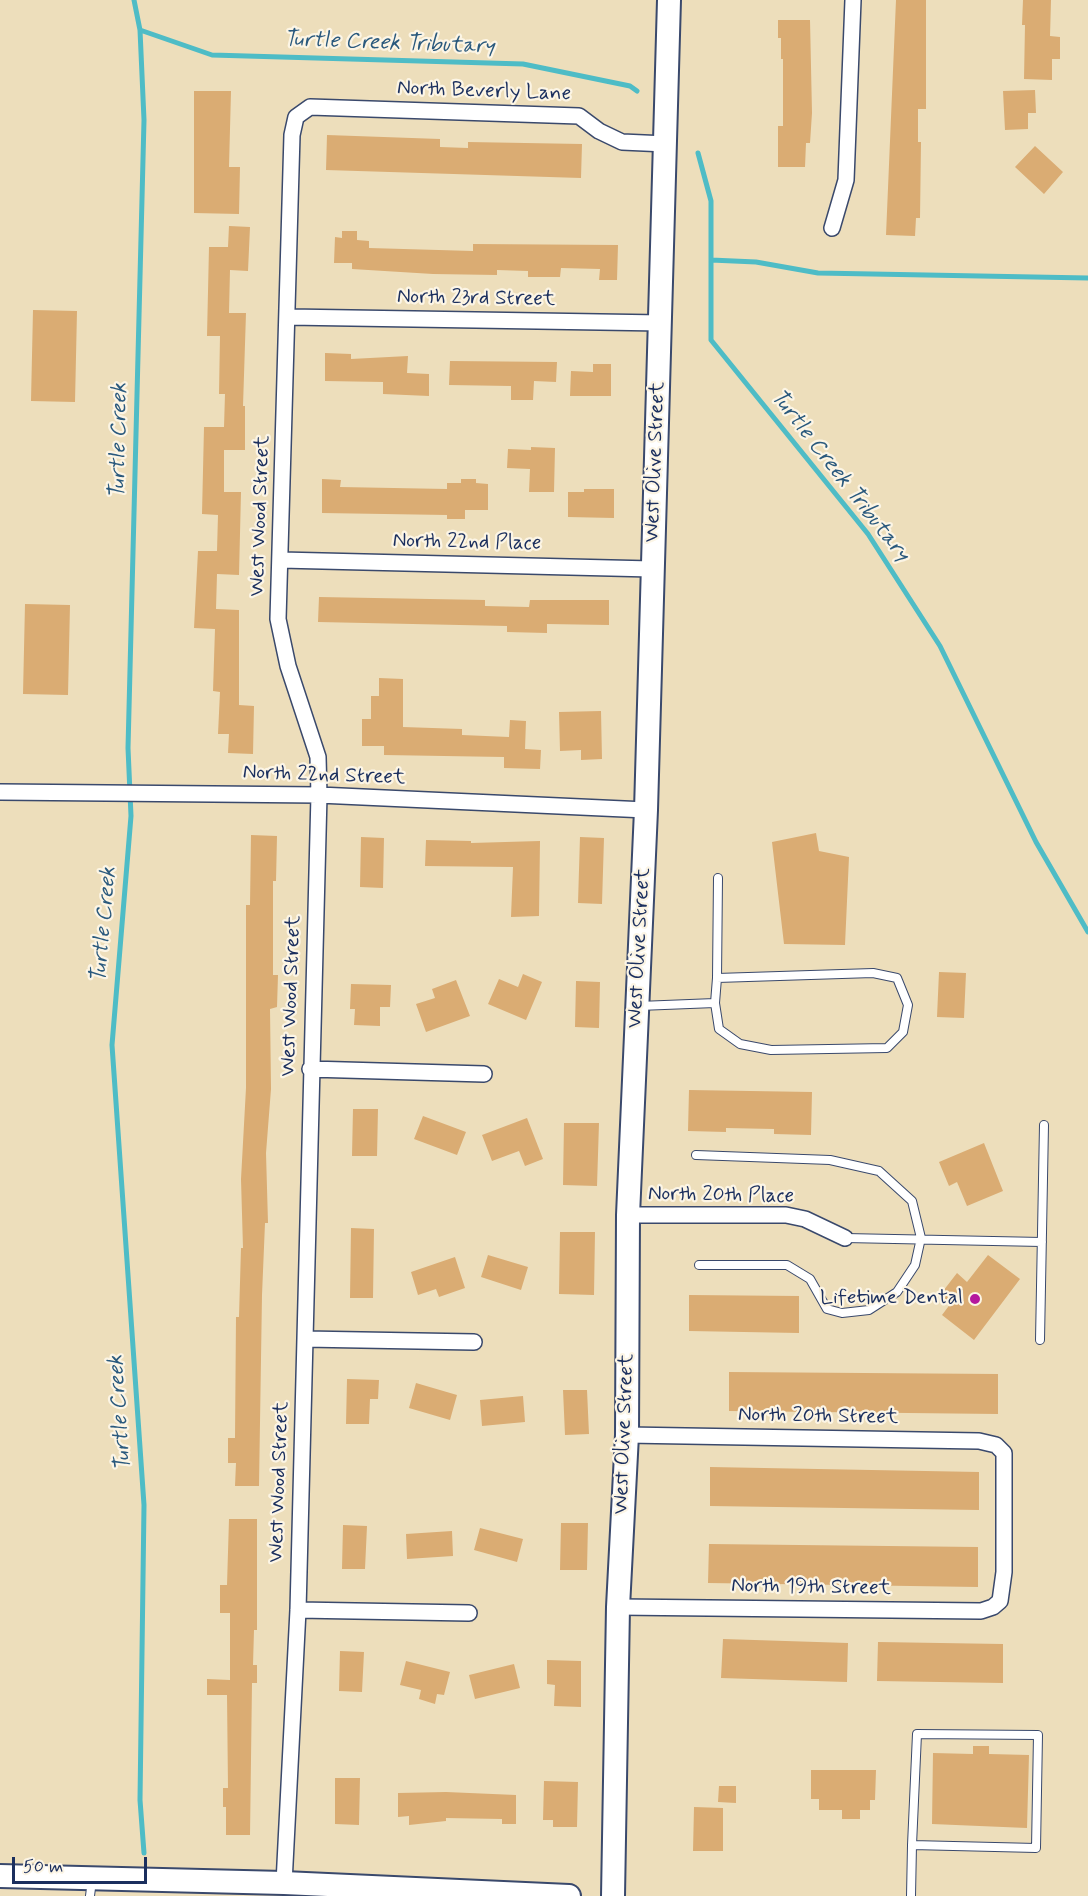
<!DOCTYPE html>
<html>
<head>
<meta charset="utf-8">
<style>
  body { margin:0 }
  #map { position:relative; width:1088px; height:1896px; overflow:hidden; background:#eddebb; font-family:Mynerve,sans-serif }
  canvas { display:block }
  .scale { position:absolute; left:12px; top:1857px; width:135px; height:27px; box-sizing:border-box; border:3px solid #1b2f5e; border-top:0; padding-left:8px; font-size:18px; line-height:21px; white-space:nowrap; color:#1b2f5e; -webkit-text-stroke:4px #fcf5e5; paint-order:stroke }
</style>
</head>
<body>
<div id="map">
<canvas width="1088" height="1896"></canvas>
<div class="scale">50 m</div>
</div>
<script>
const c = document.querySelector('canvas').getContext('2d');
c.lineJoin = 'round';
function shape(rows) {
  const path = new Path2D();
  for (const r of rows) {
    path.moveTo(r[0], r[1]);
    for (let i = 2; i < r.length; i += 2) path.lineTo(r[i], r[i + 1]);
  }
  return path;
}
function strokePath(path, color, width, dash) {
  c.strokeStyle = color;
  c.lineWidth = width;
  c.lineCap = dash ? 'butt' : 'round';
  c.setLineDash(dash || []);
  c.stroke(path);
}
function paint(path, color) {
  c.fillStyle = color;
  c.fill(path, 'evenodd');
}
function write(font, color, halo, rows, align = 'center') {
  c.font = font + ' Mynerve,sans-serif';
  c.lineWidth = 4.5;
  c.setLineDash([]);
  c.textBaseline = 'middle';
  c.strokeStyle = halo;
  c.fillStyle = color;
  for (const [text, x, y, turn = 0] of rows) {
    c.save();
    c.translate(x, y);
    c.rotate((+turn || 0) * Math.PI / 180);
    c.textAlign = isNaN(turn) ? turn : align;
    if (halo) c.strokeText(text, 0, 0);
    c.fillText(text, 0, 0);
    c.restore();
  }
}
const stream = shape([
  [134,0,140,30,144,120,128,748,131,816,112,1045,144,1505,140,1800,144,1853],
  [140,30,212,55,523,64,630,86,637,91],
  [698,153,711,201,711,340,868,534,940,646,1036,842,1088,932],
  [711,260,756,262,818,273,1088,278]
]);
const building = shape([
  [896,0,926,0,926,109,918,109,918,142,921,142,920,218,916,218,915,236,886,235],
  [1023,0,1051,0,1050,36,1060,37,1060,59,1052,59,1052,80,1024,79,1025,25,1022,25],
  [778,20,810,20,812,113,810,143,806,143,805,167,778,167,778,126,783,126,783,59,781,59,781,38,778,38],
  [1035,90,1036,113,1028,113,1028,129,1005,130,1003,91],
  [194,91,231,91,229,167,240,167,239,214,194,213],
  [327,135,440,139,440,147,468,148,468,142,582,144,581,178,326,170],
  [1035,146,1063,172,1044,194,1015,167],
  [229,226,250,227,248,271,230,270,229,313,246,313,243,406,245,406,245,450,224,450,224,492,241,492,239,575,217,574,216,609,239,610,239,705,254,706,253,754,228,753,229,734,218,734,220,692,213,691,215,629,194,628,198,551,217,551,218,515,202,514,204,427,224,427,225,394,219,394,220,336,207,336,209,247,228,247],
  [342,231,357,231,357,240,369,241,369,248,473,251,473,244,618,245,617,280,599,280,600,269,561,268,560,277,528,277,528,271,497,270,497,275,433,274,352,269,352,263,334,263,335,237,342,238],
  [33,310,77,311,75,402,31,401],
  [325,353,351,354,351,359,408,356,407,373,429,374,429,396,383,394,383,382,325,381],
  [450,361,557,362,556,382,534,381,533,400,511,400,511,386,449,385],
  [593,364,611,364,611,396,570,396,571,371,593,372],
  [531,447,555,448,554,492,529,492,530,469,507,468,508,449,531,450],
  [322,479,341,480,340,487,447,489,447,483,461,483,461,479,476,479,476,483,488,484,488,510,465,510,465,519,447,519,447,515,322,513],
  [584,489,614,489,614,518,568,517,568,492,584,492],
  [319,597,485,600,485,606,529,607,530,600,609,600,609,625,547,624,547,633,507,632,507,626,318,622],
  [25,604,70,605,68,695,23,694],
  [379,678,403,679,403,727,462,729,462,735,509,737,510,720,526,721,525,749,541,750,540,769,504,768,504,757,384,755,384,746,362,746,362,719,371,719,371,696,379,696],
  [601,711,602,759,581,760,581,750,560,751,559,712],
  [816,833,819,851,849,857,845,945,784,944,772,842],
  [251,835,277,836,276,881,273,881,273,975,278,975,277,1007,270,1009,271,1089,266,1153,268,1223,265,1223,262,1295,259,1486,235,1486,236,1463,228,1463,228,1438,235,1438,236,1317,239,1317,241,1248,243,1248,241,1179,246,1088,246,905,250,905],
  [361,837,384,838,383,888,360,887],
  [580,837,604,838,602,904,578,903],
  [426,840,471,841,471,843,540,841,539,916,511,917,513,867,425,866],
  [939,972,966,973,964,1018,937,1017],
  [523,974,542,982,526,1020,488,1004,499,979,518,987],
  [456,980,470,1016,426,1032,416,1004,435,998,432,989],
  [576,981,600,982,599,1028,575,1027],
  [351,984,391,985,390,1007,380,1007,380,1026,354,1025,355,1009,350,1009],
  [689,1090,812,1092,811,1135,774,1134,774,1129,726,1128,726,1132,688,1131],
  [353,1109,378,1109,377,1156,352,1156],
  [423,1116,466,1132,457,1155,414,1139],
  [527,1118,543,1159,525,1166,519,1151,492,1161,482,1135],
  [564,1123,599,1123,597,1186,563,1185],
  [984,1143,1003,1191,967,1206,957,1182,949,1186,939,1162],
  [351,1228,374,1229,373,1298,350,1298],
  [560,1232,595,1232,594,1295,559,1294],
  [488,1255,528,1267,521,1290,481,1277],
  [988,1255,1020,1279,974,1340,942,1315,951,1303,940,1295,957,1273,967,1282],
  [455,1257,465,1288,439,1297,436,1289,418,1295,411,1272],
  [689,1295,799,1296,799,1333,689,1331],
  [729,1372,998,1374,998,1414,729,1411],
  [347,1379,379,1380,378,1399,370,1399,369,1424,346,1424],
  [416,1383,457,1395,450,1420,409,1408],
  [563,1390,587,1390,589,1434,565,1435],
  [523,1396,525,1422,482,1426,480,1400],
  [710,1467,979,1472,979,1510,710,1506],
  [229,1519,257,1519,257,1630,254,1630,253,1665,257,1665,257,1683,252,1683,250,1835,226,1835,226,1807,223,1807,223,1788,228,1788,227,1695,207,1695,207,1679,230,1680,230,1613,220,1613,220,1585,227,1585],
  [561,1523,588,1523,587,1570,560,1570],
  [343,1525,367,1526,365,1569,342,1569],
  [480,1528,523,1539,517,1562,474,1550],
  [452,1531,453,1556,407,1559,406,1534],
  [709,1544,978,1547,978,1587,708,1583],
  [723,1639,848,1643,847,1682,721,1678],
  [878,1642,1003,1644,1003,1683,877,1681],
  [340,1651,364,1652,362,1692,339,1691],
  [547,1660,581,1661,581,1707,554,1706,555,1685,547,1684],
  [406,1661,450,1672,444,1695,437,1694,435,1704,419,1699,421,1690,400,1685],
  [514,1664,520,1688,475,1699,469,1675],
  [973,1746,989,1746,989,1754,1029,1755,1027,1828,932,1824,933,1753,973,1754],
  [811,1770,876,1770,875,1800,870,1800,870,1810,860,1810,860,1819,842,1819,842,1810,819,1810,819,1799,811,1799],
  [335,1778,360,1778,359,1825,335,1824],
  [544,1781,578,1782,577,1827,553,1827,553,1820,543,1820],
  [719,1786,736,1786,736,1803,718,1802],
  [446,1792,516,1795,516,1824,502,1824,502,1819,446,1818,446,1821,409,1825,409,1816,398,1817,398,1793],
  [694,1807,723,1808,723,1851,693,1851]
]);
const service = shape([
  [717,978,718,878],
  [639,1006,715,1003,719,1029,740,1044,771,1050,887,1048,903,1032,908,1005,897,978,873,973,717,978,715,1003],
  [696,1155,830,1160,879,1171,912,1201,921,1238,915,1265,897,1292,869,1310,842,1313,827,1309,810,1279,787,1265,699,1265],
  [845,1238,1042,1242],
  [1040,1340,1044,1125],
  [90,1896,92,1880],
  [911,1896,912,1845,917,1734,1038,1735,1036,1848,912,1845]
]);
const minor = shape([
  [832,228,846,180,853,0],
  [289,317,662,323],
  [281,560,652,569],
  [0,792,319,795,646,810],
  [310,1069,484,1074],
  [628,1215,786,1215,805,1219,845,1238],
  [305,1339,474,1342],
  [618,1607,981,1611,993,1607,1000,1601,1004,1572,1004,1453,996,1445,979,1441,627,1435],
  [298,1610,469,1613],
  [284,1883,298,1610,319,795,318,757,288,666,278,619,292,135,296,117,310,107,579,116,599,131,622,142,666,144]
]);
const secondary = shape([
  [0,1876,284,1883,569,1896],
  [613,1896,618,1607,627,1435,628,1215,646,810,669,0]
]);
const markers = [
  [975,1299,6,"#b5179e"]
];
const streetNames = [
  ["North Beverly Lane",484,92,2],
  ["North 23rd Street",476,299,1],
  ["West Olive Street",656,462,-88],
  ["West Wood Street",261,516,-88],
  ["North 22nd Place",467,543,1],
  ["North 22nd Street",324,776,2],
  ["West Olive Street",640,948,-87],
  ["West Wood Street",292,996,-88],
  ["North 20th Place",721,1196,1],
  ["North 20th Street",818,1417,1],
  ["West Olive Street",625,1434,-88],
  ["West Wood Street",280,1482,-88],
  ["North 19th Street",811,1588,1]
];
const poiNames = [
  ["Lifetime Dental",963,1299]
];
const waterNames = [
  ["Turtle Creek Tributary",389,44,2],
  ["Turtle Creek",120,441,-89],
  ["Turtle Creek Tributary",839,476,52],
  ["Turtle Creek",105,925,-85],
  ["Turtle Creek",121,1413,-94]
];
strokePath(stream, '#4ebcc6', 5);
paint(building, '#daac73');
strokePath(service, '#3a496c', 10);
strokePath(minor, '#3a496c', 18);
strokePath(secondary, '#3a496c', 26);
strokePath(service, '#fff', 8);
strokePath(minor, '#fff', 15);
strokePath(secondary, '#fff', 22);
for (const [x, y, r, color] of markers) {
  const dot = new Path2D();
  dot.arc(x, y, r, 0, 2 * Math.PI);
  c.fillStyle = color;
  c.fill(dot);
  strokePath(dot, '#fcf5e5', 2);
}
write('21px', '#1b2f5e', '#fcf5e5', streetNames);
write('21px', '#1b2f5e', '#fcf5e5', poiNames, 'right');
write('italic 22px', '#2a597d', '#fcf5e5', waterNames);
</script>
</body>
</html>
